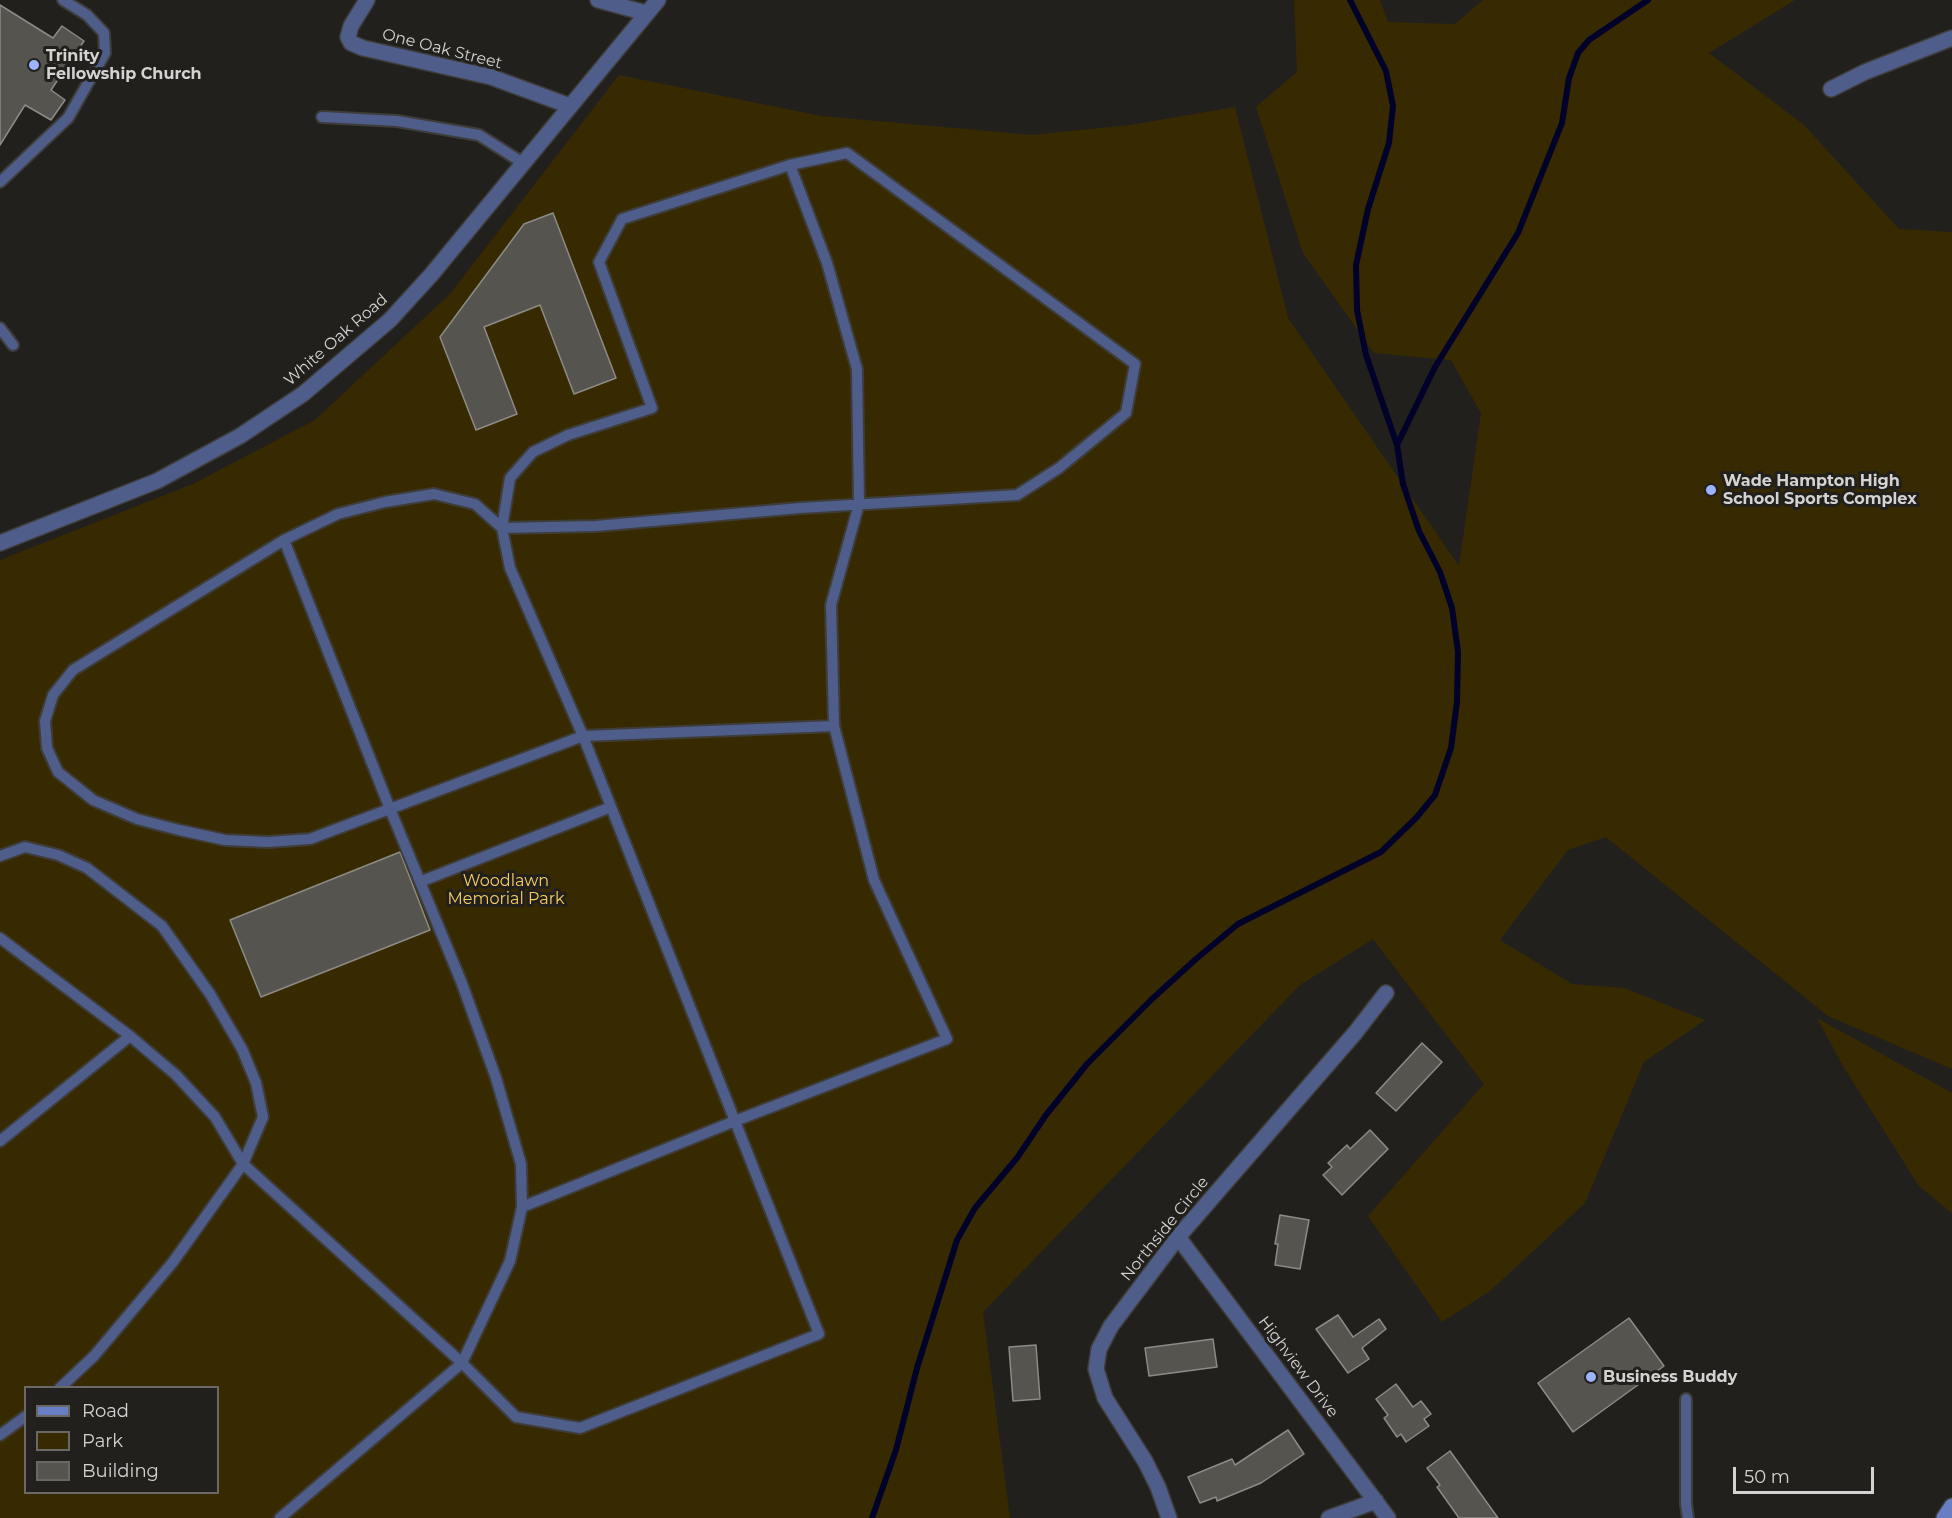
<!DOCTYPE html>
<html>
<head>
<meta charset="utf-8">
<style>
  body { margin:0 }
  #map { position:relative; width:1952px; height:1518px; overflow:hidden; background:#22201d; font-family:Montserrat,sans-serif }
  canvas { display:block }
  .legend { position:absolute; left:24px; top:1386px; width:195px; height:108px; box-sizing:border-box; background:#22201d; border:2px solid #696865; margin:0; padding:8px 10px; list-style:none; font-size:18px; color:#d4d3d1 }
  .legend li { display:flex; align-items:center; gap:12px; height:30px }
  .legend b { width:30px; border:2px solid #696865 }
  .scale { position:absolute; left:1733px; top:1467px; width:141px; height:27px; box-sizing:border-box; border:3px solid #d4d3d1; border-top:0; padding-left:8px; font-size:18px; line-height:21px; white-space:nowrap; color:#d4d3d1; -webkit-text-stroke:4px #22201d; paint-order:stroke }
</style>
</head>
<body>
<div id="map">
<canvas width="1952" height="1518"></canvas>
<ul class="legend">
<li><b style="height:8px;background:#677ec5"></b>Road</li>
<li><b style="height:16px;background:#382a00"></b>Park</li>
<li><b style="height:16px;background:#55544f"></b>Building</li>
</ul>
<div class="scale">50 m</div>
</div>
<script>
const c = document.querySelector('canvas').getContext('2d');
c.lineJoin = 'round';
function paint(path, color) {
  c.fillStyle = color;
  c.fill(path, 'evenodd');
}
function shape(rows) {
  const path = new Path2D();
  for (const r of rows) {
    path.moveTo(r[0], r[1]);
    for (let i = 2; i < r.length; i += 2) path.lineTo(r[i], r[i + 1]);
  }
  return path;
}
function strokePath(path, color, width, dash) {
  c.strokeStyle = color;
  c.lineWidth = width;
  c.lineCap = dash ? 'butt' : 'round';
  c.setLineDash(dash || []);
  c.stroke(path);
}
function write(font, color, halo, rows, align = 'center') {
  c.font = font + ' Montserrat,sans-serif';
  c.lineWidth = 6;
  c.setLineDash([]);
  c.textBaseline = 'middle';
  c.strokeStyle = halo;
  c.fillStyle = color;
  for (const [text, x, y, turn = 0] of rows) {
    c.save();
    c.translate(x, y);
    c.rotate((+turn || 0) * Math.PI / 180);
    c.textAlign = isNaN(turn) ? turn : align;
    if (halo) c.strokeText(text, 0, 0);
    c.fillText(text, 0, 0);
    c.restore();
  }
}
const green = shape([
  [1294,0,1380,0,1388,22,1455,24,1483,0,1795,0,1709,53,1804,125,1899,229,1952,232,1952,1069,1828,1016,1606,837,1568,850,1500,940,1572,984,1624,988,1705,1020,1644,1062,1585,1203,1490,1291,1442,1322,1368,1216,1484,1084,1373,939,1300,985,983,1312,1010,1518,0,1518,0,560,193,484,315,420,450,294,619,75,821,116,1032,135,1130,125,1235,107,1288,318,1459,566,1481,413,1451,360,1374,353,1303,253,1256,107,1297,72],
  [26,1388,218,1388,218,1492,26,1492],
  [1817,1018,1952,1093,1952,1213,1919,1186,1843,1066]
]);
const stream = shape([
  [1397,445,1435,367,1518,233,1562,123,1569,78,1578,53,1589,40,1648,0],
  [872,1518,896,1450,917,1368,957,1240,975,1208,1017,1158,1046,1115,1087,1064,1152,999,1196,959,1238,924,1381,852,1416,818,1435,795,1451,748,1457,702,1458,652,1452,608,1440,572,1419,531,1403,484,1397,445,1366,355,1357,310,1356,265,1368,209,1389,143,1393,106,1386,71,1350,0]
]);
const building = shape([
  [0,5,53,38,62,26,84,41,51,90,65,100,51,120,25,105,0,145,0,5],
  [553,213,616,378,574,394,540,305,484,327,517,414,476,430,440,337,524,224,553,213],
  [400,852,430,930,261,997,230,920,400,852],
  [1422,1043,1442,1062,1396,1111,1376,1093,1422,1043],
  [1370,1130,1388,1149,1342,1195,1323,1175,1332,1167,1328,1163,1347,1145,1350,1149,1370,1130],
  [1280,1215,1309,1220,1300,1269,1275,1265,1278,1244,1275,1244,1280,1215],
  [1338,1315,1353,1337,1379,1319,1386,1329,1362,1348,1369,1359,1348,1373,1316,1329,1338,1315],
  [1629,1318,1664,1366,1573,1432,1538,1383,1629,1318],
  [1213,1339,1217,1367,1149,1376,1145,1348,1213,1339],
  [1036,1345,1040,1399,1013,1401,1009,1347,1036,1345],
  [1396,1384,1413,1407,1421,1401,1431,1414,1424,1419,1429,1426,1406,1442,1401,1434,1397,1437,1384,1418,1388,1415,1376,1399,1396,1384],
  [1288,1430,1304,1454,1261,1483,1217,1501,1216,1497,1200,1503,1188,1477,1232,1459,1235,1465,1288,1430],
  [1450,1451,1498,1518,1459,1518,1437,1487,1440,1485,1427,1468,1450,1451]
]);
const lane = shape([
  [322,117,397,121,479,135,523,163],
  [0,182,68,118,105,53,104,33,87,15,63,0],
  [0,328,13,345],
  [0,856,25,847,58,855,87,868,162,926,210,994,242,1049,256,1083,263,1117,243,1164,173,1262,94,1356,60,1388],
  [422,881,611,807],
  [0,938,130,1036,176,1075,215,1117,243,1164,462,1363,516,1417,580,1428,819,1334,583,736,510,568,502,528,510,478,533,452,568,435,652,408,599,262,622,219,790,165,847,153,1135,364,1126,413,1059,468,1017,495,800,508,596,526,502,528,475,504,434,494,385,502,338,514,284,540,73,670,53,695,45,721,47,748,58,772,93,800,137,819,179,830,225,840,268,842,310,839,583,736,834,726],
  [0,1141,130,1036],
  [522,1207,735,1121,947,1039,874,880,834,726,831,605,859,504,857,369,827,263,790,165],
  [1686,1399,1686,1504,1688,1518],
  [0,1435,26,1416],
  [280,1518,462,1363,510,1261,522,1207,521,1164,496,1078,461,981,390,809,284,540]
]);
const street = shape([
  [367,0,351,26,348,37,351,43,363,48,491,77,570,106],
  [598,0,646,13],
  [1831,89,1865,72,1952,38],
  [0,543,157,481,240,436,303,394,390,320,431,275,658,0],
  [1178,1237,1388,1518],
  [1169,1518,1158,1487,1145,1461,1105,1398,1096,1369,1099,1349,1111,1326,1178,1237,1355,1033,1386,993],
  [1329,1518,1376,1501]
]);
const secondary = shape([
  [1944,1518,1952,1506]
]);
const markers = [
  [34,65,6,"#9bb4fd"],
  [1711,490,6,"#9bb4fd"],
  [1591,1377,6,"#9bb4fd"]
];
const streetNames = [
  ["One Oak Street",442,49,14],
  ["White Oak Road",336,340,-41],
  ["Northside Circle",1165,1229,-51],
  ["Highview Drive",1298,1367,53]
];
const poiNames = [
  ["Trinity",46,56],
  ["Fellowship Church",46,74],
  ["Wade Hampton High",1723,481],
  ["School Sports Complex",1723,499],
  ["Business Buddy",1603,1377]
];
const parkNames = [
  ["Woodlawn",506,881],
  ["Memorial Park",506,899]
];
paint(green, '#382a00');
strokePath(stream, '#02012a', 6);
paint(building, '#55544f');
strokePath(building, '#8c8b86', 1.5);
strokePath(lane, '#3e3d3a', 14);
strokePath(street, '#3e3d3a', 18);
strokePath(secondary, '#3e3d3a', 18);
strokePath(lane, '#4e5d89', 10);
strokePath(street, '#4e5d89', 15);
strokePath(secondary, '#677ec5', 15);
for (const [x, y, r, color] of markers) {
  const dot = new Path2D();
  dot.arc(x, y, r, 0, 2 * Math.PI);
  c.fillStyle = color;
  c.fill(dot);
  strokePath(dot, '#22201d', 2);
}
write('16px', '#d4d3d1', '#22201d', streetNames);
write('bold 16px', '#d4d3d1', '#22201d', poiNames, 'left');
write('16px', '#f6cd5f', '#22201d', parkNames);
</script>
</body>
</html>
